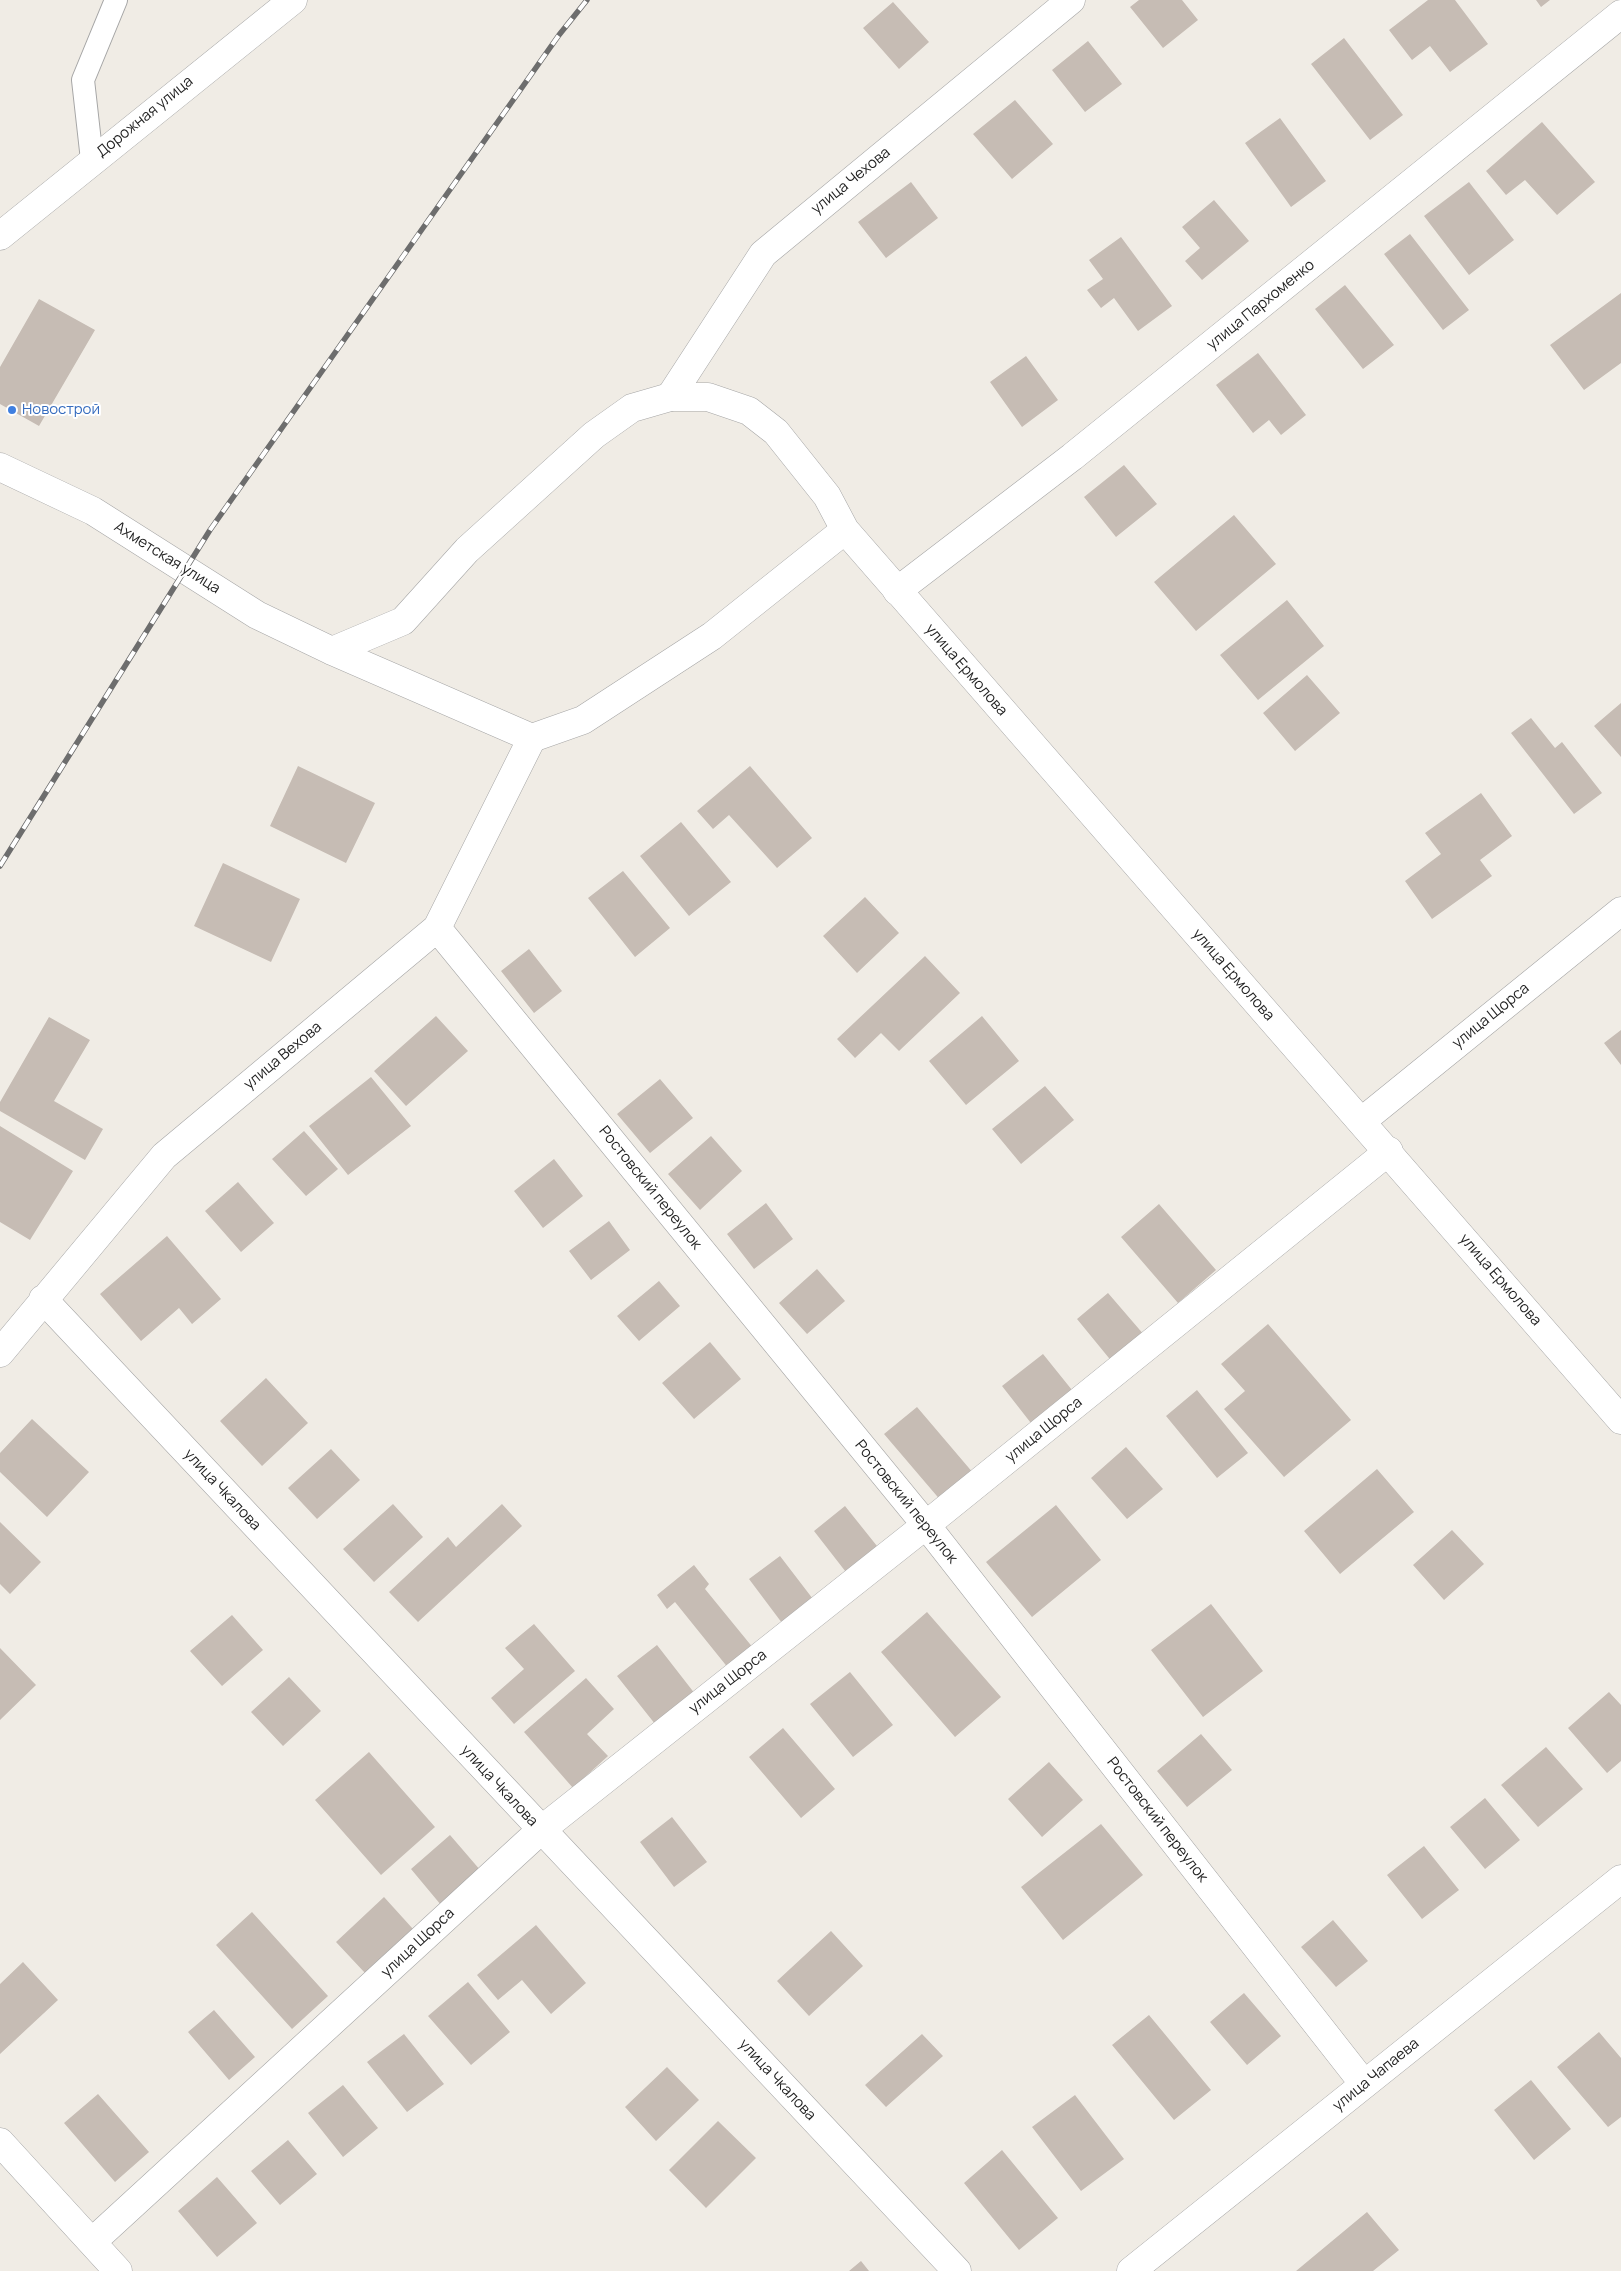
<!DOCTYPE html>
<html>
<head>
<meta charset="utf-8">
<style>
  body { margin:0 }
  canvas { display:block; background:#f0ece5 }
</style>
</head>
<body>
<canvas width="1621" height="2271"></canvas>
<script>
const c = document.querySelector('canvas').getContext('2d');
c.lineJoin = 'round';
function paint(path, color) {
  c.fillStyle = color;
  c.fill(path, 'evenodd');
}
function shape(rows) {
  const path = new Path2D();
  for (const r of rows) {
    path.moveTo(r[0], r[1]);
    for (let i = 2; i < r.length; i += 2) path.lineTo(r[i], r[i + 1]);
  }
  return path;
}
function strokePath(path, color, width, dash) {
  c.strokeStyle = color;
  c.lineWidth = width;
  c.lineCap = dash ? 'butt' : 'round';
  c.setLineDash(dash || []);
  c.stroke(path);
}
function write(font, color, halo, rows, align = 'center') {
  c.font = font + ' Manrope,sans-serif';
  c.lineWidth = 4;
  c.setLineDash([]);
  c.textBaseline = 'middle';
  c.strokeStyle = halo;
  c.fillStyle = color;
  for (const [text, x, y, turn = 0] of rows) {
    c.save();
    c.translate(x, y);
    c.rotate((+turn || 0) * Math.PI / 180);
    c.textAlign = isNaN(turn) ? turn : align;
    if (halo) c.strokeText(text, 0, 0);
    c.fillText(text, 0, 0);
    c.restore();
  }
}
const building = shape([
  [1139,0,1182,0,1198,20,1163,48,1130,7],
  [1428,0,1455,0,1488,44,1450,72,1430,46,1412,60,1389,30],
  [1536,0,1550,0,1541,7],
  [893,2,929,42,899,69,863,28],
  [1344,38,1403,115,1370,140,1311,64],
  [1088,41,1122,84,1085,112,1052,70],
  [1015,100,1053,144,1012,179,973,134],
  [1280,118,1326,181,1291,207,1245,143],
  [1542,122,1595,182,1557,215,1525,180,1506,195,1486,171],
  [911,182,938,218,886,258,858,222],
  [1469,182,1514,240,1469,275,1424,216],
  [1214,200,1249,241,1202,280,1185,261,1200,248,1182,227],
  [1410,234,1469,310,1443,330,1384,254],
  [1121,237,1172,306,1138,331,1114,298,1101,308,1087,290,1103,279,1089,260],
  [1345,285,1394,345,1363,369,1315,309],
  [1621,293,1621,363,1584,390,1550,345],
  [39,299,95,330,39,426,0,404,0,367],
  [1258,353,1306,415,1281,435,1269,420,1253,433,1216,385],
  [1026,356,1058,400,1022,427,990,382],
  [1124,465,1157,504,1116,537,1084,497],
  [1234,515,1276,564,1196,631,1154,582],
  [1287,600,1324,646,1258,700,1220,655],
  [1307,675,1340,713,1295,751,1263,713],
  [1621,703,1621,757,1594,726],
  [1531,718,1555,748,1562,742,1602,793,1574,814,1511,733],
  [298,766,375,803,346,863,270,826],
  [750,766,812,838,777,868,729,815,713,829,697,811],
  [1481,793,1512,836,1480,860,1492,876,1432,919,1405,881,1441,854,1425,833],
  [681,822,731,882,689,916,640,856],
  [223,863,300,899,271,962,194,926],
  [623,871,670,928,635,957,588,898],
  [865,897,899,933,857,973,823,936],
  [529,949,562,991,534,1013,501,971],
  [925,956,960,993,899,1051,881,1033,855,1058,837,1039],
  [436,1016,468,1051,406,1106,374,1071],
  [982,1016,1019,1061,966,1105,929,1061],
  [49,1017,90,1040,54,1101,103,1129,85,1160,0,1111,0,1102],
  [1621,1030,1621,1065,1604,1043],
  [371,1077,411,1126,348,1175,309,1126],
  [660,1079,693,1118,650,1153,617,1114],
  [1045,1086,1074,1120,1021,1164,992,1129],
  [0,1126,73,1171,30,1240,0,1222],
  [304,1131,338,1169,306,1196,272,1159],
  [711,1136,742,1171,700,1210,668,1174],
  [554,1159,583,1196,543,1228,514,1191],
  [238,1182,274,1223,241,1252,205,1211],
  [766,1203,793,1239,754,1269,727,1234],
  [1159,1204,1216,1270,1178,1303,1121,1237],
  [609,1221,630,1250,591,1280,569,1251],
  [167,1236,221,1299,192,1324,179,1308,141,1341,100,1294],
  [817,1269,845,1301,807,1334,779,1303],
  [659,1281,680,1306,639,1341,617,1316],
  [1108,1293,1145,1336,1113,1363,1077,1319],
  [1268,1324,1351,1420,1284,1477,1224,1409,1245,1391,1221,1364],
  [710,1342,741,1379,694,1419,662,1383],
  [1043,1354,1076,1395,1034,1427,1002,1386],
  [266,1378,308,1423,262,1466,220,1421],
  [1197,1390,1248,1453,1217,1478,1166,1416],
  [917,1407,974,1474,942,1502,884,1434],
  [32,1419,89,1472,47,1517,0,1472,0,1453],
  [1126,1447,1163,1489,1127,1519,1091,1478],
  [331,1449,360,1480,317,1519,288,1488],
  [1377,1469,1414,1512,1340,1574,1304,1531],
  [393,1504,423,1537,374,1582,343,1549],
  [502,1504,522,1526,418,1622,389,1592,448,1537,456,1547],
  [1056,1505,1101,1560,1032,1617,986,1562],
  [845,1506,881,1551,849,1576,814,1531],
  [0,1522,41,1562,10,1594,0,1584],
  [1452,1530,1484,1564,1444,1600,1413,1565],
  [780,1556,816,1603,785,1627,749,1579],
  [694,1565,709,1584,705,1589,754,1649,729,1669,675,1602,667,1609,657,1595],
  [1211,1604,1263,1671,1203,1717,1151,1650],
  [927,1612,1001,1697,955,1737,881,1652],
  [232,1615,263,1650,222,1686,190,1651],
  [534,1624,575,1671,514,1724,491,1698,524,1669,505,1648],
  [657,1645,699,1699,659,1729,617,1676],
  [0,1648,36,1685,0,1720],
  [850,1672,893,1725,853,1757,810,1704],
  [289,1677,321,1711,283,1746,251,1712],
  [586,1678,614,1709,587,1734,608,1756,573,1788,524,1732],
  [1609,1692,1621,1705,1621,1761,1607,1773,1568,1728],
  [783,1728,835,1789,801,1818,749,1757],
  [1201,1734,1232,1770,1187,1807,1157,1771],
  [1546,1747,1583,1789,1538,1827,1501,1785],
  [369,1752,435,1827,381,1875,315,1800],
  [1049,1762,1083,1800,1042,1837,1008,1799],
  [1485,1798,1520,1840,1485,1869,1450,1827],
  [672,1817,707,1862,674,1887,640,1842],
  [1101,1824,1143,1875,1063,1940,1021,1887],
  [450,1835,481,1871,441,1905,411,1869],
  [1424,1846,1459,1890,1422,1919,1387,1875],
  [384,1897,413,1929,365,1973,336,1942],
  [252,1912,328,1996,292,2029,216,1945],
  [1333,1920,1368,1961,1336,1987,1301,1947],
  [536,1925,586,1983,551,2014,522,1980,498,2000,477,1975],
  [831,1931,863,1966,809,2016,777,1981],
  [23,1962,58,2000,0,2054,0,1984],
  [468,1982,510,2032,471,2065,428,2016],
  [1244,1993,1281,2036,1247,2065,1210,2022],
  [214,2010,255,2057,229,2080,188,2032],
  [1149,2015,1211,2090,1174,2120,1112,2045],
  [1599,2032,1621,2058,1621,2117,1608,2127,1557,2067],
  [404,2034,444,2084,407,2112,367,2062],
  [922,2034,943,2056,886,2107,865,2085],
  [667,2067,699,2100,656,2141,625,2107],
  [1531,2080,1571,2129,1534,2160,1494,2110],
  [343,2085,378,2128,343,2157,308,2113],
  [98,2094,149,2152,115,2182,64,2123],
  [1075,2095,1124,2159,1081,2191,1032,2127],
  [718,2121,756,2158,706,2208,669,2170],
  [288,2140,317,2174,280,2205,251,2171],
  [1002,2150,1058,2218,1019,2250,964,2183],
  [217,2177,257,2223,217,2257,178,2211],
  [1367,2212,1399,2250,1373,2271,1296,2271],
  [861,2261,869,2271,849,2271]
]);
const service = shape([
  [92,160,83,80,116,0]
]);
const minor = shape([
  [0,236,293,0],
  [670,397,763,254,1071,0],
  [897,591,1072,457,1621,14],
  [437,928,926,1525,1364,2084],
  [1362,1121,1621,911],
  [43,1299,957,2271],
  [0,1353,164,1156,437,928,532,738],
  [0,2142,118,2271],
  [92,2242,541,1830,926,1525,1389,1151]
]);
const tertiary = shape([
  [0,467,93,511,257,615,332,651,532,738,583,720,712,636,845,530,827,496,776,432,749,411,708,397,670,397,632,408,594,435,467,550,403,621,332,651],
  [845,530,1621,1420],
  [1131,2271,1621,1879]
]);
const rail = shape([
  [0,866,210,530,559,35,587,0]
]);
const markers = [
  [12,410,5,"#3f7fe0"]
];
const streetNames = [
  ["Дорожная улица",145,117,-39],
  ["улица Чехова",851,181,-39],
  ["улица Пархоменко",1261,305,-39],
  ["Ахметская улица",167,558,32],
  ["улица Ермолова",966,670,49],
  ["улица Ермолова",1233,975,49],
  ["улица Щорса",1491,1016,-39],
  ["улица Вехова",283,1056,-40],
  ["Ростовский переулок",650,1188,51],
  ["улица Ермолова",1500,1280,49],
  ["улица Щорса",1044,1430,-39],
  ["улица Чкалова",222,1490,47],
  ["Ростовский переулок",906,1502,51],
  ["улица Щорса",728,1682,-38],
  ["улица Чкалова",499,1786,47],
  ["Ростовский переулок",1157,1820,52],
  ["улица Щорса",418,1943,-43],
  ["улица Чапаева",1376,2075,-39],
  ["улица Чкалова",777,2080,47]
];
const shopNames = [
  ["Новострой",22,410]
];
paint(building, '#c6bcb4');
strokePath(service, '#a6a6a6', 24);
strokePath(minor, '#a6a6a6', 29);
strokePath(tertiary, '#a6a6a6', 29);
strokePath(service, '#fff', 22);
strokePath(minor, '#fff', 28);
strokePath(tertiary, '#fff', 28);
strokePath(rail, '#6d6d6d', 5.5);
strokePath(rail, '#fff', 4, [11]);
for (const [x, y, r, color] of markers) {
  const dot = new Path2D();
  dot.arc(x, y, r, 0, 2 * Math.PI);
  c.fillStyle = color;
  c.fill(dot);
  strokePath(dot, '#fff', 2);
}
write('15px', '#1f1f1f', '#fff', streetNames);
write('15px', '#366cbe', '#fff', shopNames, 'left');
</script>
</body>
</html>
